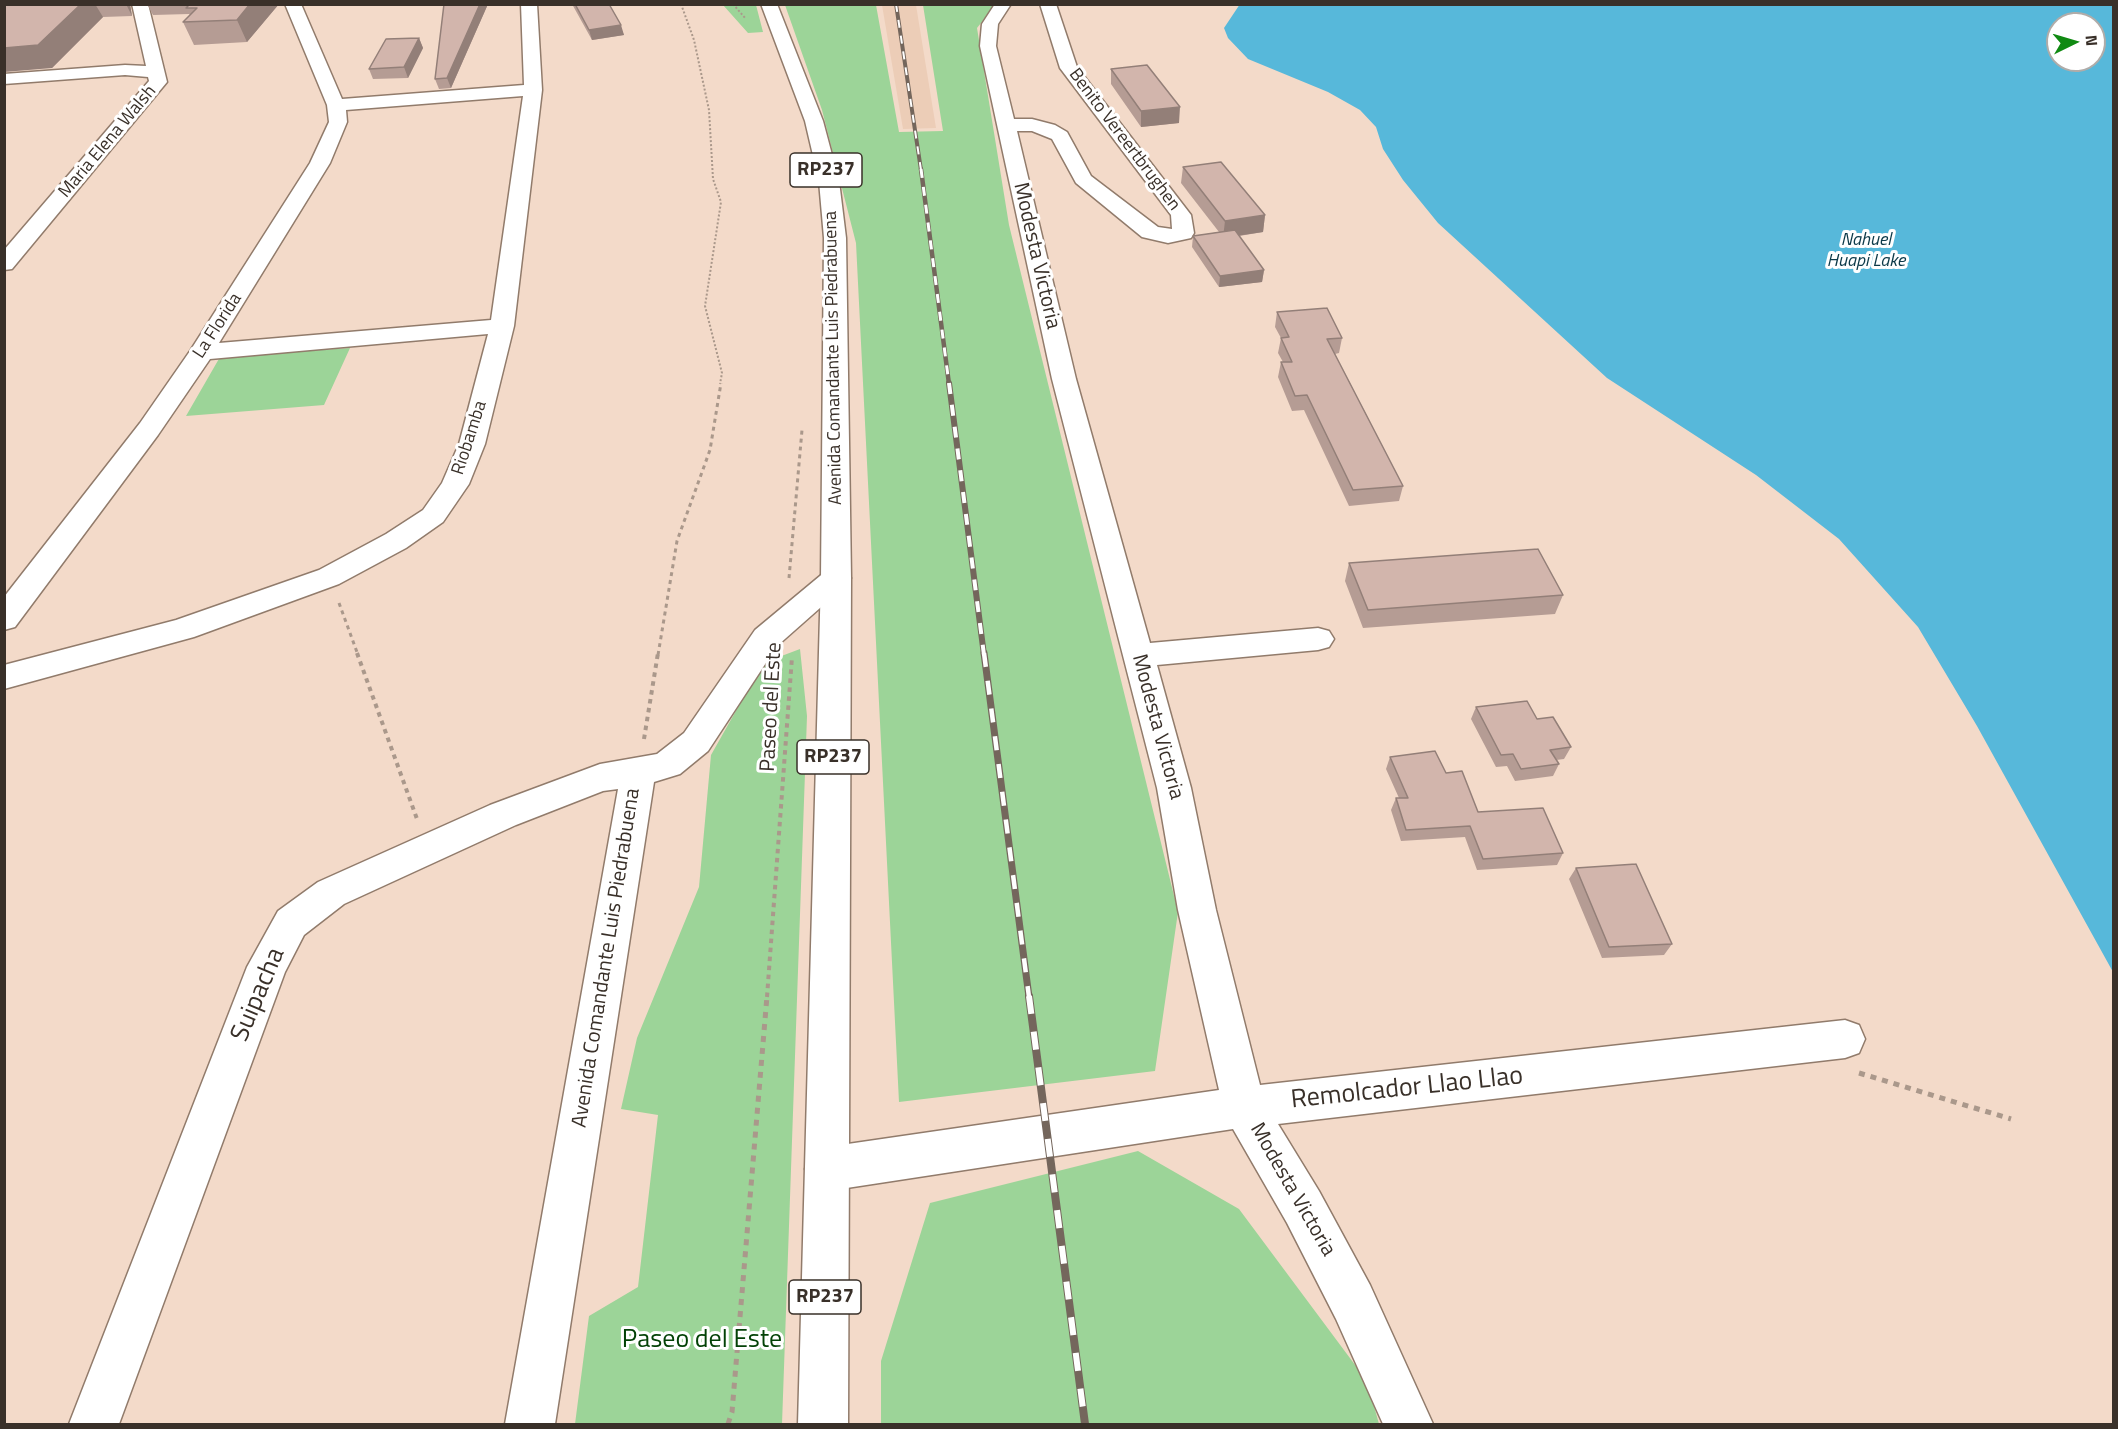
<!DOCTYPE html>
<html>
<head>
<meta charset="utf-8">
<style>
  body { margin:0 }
  #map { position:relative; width:2118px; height:1429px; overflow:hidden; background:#f3dac9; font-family:"Titillium Web",sans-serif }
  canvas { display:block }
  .frame { position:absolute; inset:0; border:6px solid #393029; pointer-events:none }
  .north { position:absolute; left:2046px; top:12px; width:60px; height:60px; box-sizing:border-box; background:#fff; border:2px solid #b0aca9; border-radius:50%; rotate:85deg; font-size:16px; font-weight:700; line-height:24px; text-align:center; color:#393029 }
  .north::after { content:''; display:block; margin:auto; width:21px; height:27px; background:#108a12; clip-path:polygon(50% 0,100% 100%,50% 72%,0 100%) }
</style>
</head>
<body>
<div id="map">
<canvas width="2118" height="1429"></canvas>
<div class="frame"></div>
<div class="north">N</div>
</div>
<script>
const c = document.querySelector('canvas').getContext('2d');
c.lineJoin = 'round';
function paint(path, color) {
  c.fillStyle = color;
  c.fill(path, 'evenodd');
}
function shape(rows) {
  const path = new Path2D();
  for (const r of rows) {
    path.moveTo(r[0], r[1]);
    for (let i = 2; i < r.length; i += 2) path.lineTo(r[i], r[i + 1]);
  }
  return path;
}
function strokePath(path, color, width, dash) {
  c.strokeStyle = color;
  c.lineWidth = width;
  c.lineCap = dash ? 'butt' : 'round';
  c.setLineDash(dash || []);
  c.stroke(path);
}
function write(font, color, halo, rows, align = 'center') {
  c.font = font + ' "Titillium Web",sans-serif';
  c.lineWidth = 6;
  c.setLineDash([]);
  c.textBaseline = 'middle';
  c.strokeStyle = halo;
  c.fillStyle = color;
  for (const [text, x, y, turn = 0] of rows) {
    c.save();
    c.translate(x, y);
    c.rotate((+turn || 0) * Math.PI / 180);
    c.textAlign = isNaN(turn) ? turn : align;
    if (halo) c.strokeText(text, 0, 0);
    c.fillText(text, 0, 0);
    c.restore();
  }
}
const built = shape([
  [882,5,916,5,936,128,903,129]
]);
const green = shape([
  [723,5,756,5,763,32,748,33],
  [785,5,876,5,899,132,943,131,923,5,995,5,977,28,1009,225,1178,912,1155,1071,899,1102,856,243,822,110],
  [350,348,324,405,186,416,220,357],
  [800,649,807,716,782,1424,575,1424,589,1316,638,1287,658,1115,621,1109,637,1038,699,887,711,755,763,663],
  [1138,1151,1239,1209,1367,1381,1379,1424,881,1424,881,1361,930,1203]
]);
const water = shape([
  [1240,4,2113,5,2113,972,1977,726,1918,627,1839,539,1756,475,1607,378,1438,223,1403,180,1383,149,1376,127,1360,110,1328,92,1248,59,1228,38,1224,28],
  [2058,24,2094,24,2094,60,2058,60]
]);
const pathFar3 = shape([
  [681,4,694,40,709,110,713,179,721,202,705,306,722,373,720,384],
  [733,4,746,19]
]);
const pathFar2 = shape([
  [789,578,802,430],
  [339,603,358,655],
  [658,655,677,541,710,450,721,383]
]);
const pathFar1 = shape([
  [357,653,417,819],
  [644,739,658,653],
  [767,997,792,657]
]);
const path = shape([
  [1859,1073,2011,1119],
  [728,1424,732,1412,767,996]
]);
const minor = shape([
  [132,4,148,4,167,82,12,269,4,270,4,250,149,81,148,77,125,75,4,84,4,74,125,65,146,66,132,4],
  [285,4,301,4,342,99,524,85,521,4,537,4,542,90,514,326,485,444,469,484,443,522,406,548,339,584,194,637,4,689,4,665,176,620,319,570,386,534,423,510,442,483,459,444,488,334,210,359,158,435,15,627,4,630,4,597,140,423,190,351,310,163,329,122,327,105,285,4],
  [523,96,491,320,219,343,330,163,347,122,346,110,523,96],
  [995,4,1011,4,998,24,996,46,1014,119,1032,119,1055,125,1067,132,1091,176,1158,227,1172,229,1171,215,1060,68,1040,4,1056,4,1077,67,1191,215,1194,233,1191,238,1168,243,1142,237,1076,183,1052,139,1032,131,1017,131,1076,379,1150,643,1318,628,1329,631,1334,639,1329,647,1318,650,1157,665,1191,788,1216,910,1260,1085,1845,1020,1859,1025,1865,1039,1859,1053,1845,1058,1278,1124,1319,1191,1370,1285,1433,1424,1383,1424,1336,1319,1287,1223,1233,1129,827,1191,811,1185,805,1169,811,1153,827,1147,1219,1090,1178,910,1157,788,1052,379,980,46,982,24,995,4],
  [836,568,846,571,851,578,846,585,777,646,708,751,680,774,654,782,555,1424,505,1424,618,789,603,791,516,825,344,904,304,935,285,972,119,1424,69,1424,247,967,278,911,318,882,490,805,600,764,657,754,684,733,755,630,826,571,836,568]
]);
const major = shape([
  [761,4,777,4,823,121,839,181,846,238,851,578,848,1424,798,1424,821,578,824,238,819,181,805,121,761,4]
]);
const railFar4 = shape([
  [896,4,921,170]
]);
const railFar3 = shape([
  [921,169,949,384]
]);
const railFar2 = shape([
  [949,383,984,655]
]);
const railFar1 = shape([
  [984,653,1029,997]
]);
const rail = shape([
  [1029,996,1085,1424]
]);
const wall = shape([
  [4,4,130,4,132,16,103,17,52,68],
  [147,4,279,4,247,42,194,45,183,22,190,15,189,14,153,15],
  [338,4,376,4,338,6],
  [444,4,488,4,451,88,439,89,435,79],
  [572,4,609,4,624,35,592,40],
  [419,38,423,48,408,78,373,79,369,69],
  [1111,69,1179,123,1141,127,1111,84],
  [1183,167,1265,215,1263,232,1239,236,1264,270,1262,282,1219,287,1192,247,1193,236,1219,232,1181,183],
  [1277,312,1342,338,1339,353,1335,354,1403,486,1399,501,1349,506,1304,410,1292,411,1278,377,1281,362,1283,362,1278,353,1281,338,1275,327],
  [1349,563,1563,595,1555,614,1363,628,1345,581],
  [1476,707,1537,719,1571,747,1564,759,1556,760,1559,764,1553,776,1515,781,1507,766,1496,767,1471,719],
  [1390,757,1446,773,1478,812,1563,853,1557,865,1477,870,1465,837,1401,841,1391,810,1396,798,1399,798,1386,769],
  [1576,868,1672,944,1664,955,1602,958,1569,879]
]);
const shadedWall = shape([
  [81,4,95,4,103,17,52,68,4,72,4,48],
  [126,4,130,4,132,16],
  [250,4,279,4,247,42,237,20],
  [480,4,488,4,451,88,447,78],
  [621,25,624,35,592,40,589,30],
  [419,38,423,48,408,78,404,67],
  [1180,107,1179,123,1141,127,1141,111],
  [1265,215,1263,232,1223,238,1225,221],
  [1264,270,1262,282,1219,287,1220,276]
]);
const building = shape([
  [4,4,81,4,38,45,4,48,4,4],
  [190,4,250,4,237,20,183,22,197,8,186,8,190,4],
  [444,4,480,4,447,78,435,79,444,4],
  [575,4,609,4,621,25,589,30,575,4],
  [419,38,404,67,369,69,386,39,419,38],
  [1147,65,1180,107,1141,111,1111,69,1147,65],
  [1221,162,1265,215,1225,221,1183,167,1221,162],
  [1235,230,1264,270,1220,276,1193,236,1235,230],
  [1327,308,1342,338,1327,339,1403,486,1353,490,1307,395,1295,396,1281,362,1292,362,1281,338,1289,337,1277,312,1327,308],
  [1538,549,1563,595,1368,610,1349,563,1538,549],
  [1527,701,1537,719,1553,717,1571,747,1550,750,1559,764,1521,769,1513,754,1501,755,1476,707,1527,701],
  [1435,751,1446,773,1462,771,1478,812,1543,808,1563,853,1483,859,1470,826,1406,830,1396,798,1408,798,1390,757,1435,751],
  [1636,864,1672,944,1609,947,1576,868,1636,864]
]);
const farStreetnames = [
  ["Benito Vereertbrughen",1124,140,53],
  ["Maria Elena Walsh",108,142,-50],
  ["La Florida",218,326,-57],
  ["Avenida Comandante Luis Piedrabuena",834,358,-91],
  ["Riobamba",470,438,-72]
];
const farWaternames = [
  ["Nahuel",1866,241],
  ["Huapi Lake",1866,262]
];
const shields = [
  [826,170,72],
  [833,757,72],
  [825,1297,72]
];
const shieldNames = [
  ["RP237",826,170],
  ["RP237",833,757],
  ["RP237",825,1297]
];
const streetNames = [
  ["Modesta Victoria",1036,256,77],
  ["Paseo del Este",772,707,-87],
  ["Modesta Victoria",1157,727,75],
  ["Avenida Comandante Luis Piedrabuena",607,958,-81],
  ["Modesta Victoria",1292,1190,60]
];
const nearStreetnames = [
  ["Suipacha",259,995,-67],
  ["Remolcador Llao Llao",1407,1089,-6]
];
const nearParknames = [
  ["Paseo del Este",702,1341]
];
paint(built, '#eccdb7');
paint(green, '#9cd498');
paint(water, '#57b8da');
strokePath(minor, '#917b6b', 3);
strokePath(major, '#917b6b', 3);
strokePath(pathFar3, '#aa988b', 2, [2, 2]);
strokePath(pathFar2, '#aa988b', 3, [4, 4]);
strokePath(pathFar1, '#aa988b', 4, [4.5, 4.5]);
strokePath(path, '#aa988b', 5, [6, 6]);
paint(minor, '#fff');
paint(major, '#fff');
strokePath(railFar4, '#74665c', 4);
strokePath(railFar3, '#74665c', 4.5);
strokePath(railFar2, '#74665c', 6);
strokePath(railFar1, '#74665c', 7);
strokePath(rail, '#74665c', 8);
strokePath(railFar4, '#fff', 2, [8]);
strokePath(railFar3, '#fff', 3, [9]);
strokePath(railFar2, '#fff', 4, [11]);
strokePath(railFar1, '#fff', 4.5, [14]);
strokePath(rail, '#fff', 6, [18]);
paint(wall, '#b59c94');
paint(shadedWall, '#937f78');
paint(building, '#d2b5ac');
strokePath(building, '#937f78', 1.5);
write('18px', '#393029', '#fff', farStreetnames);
write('italic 18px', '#0d3a49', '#fff', farWaternames);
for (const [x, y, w] of shields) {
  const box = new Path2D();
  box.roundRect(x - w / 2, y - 17, w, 34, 4.5);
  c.fillStyle = '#fff';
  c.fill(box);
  strokePath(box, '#393029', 1.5);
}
write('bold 20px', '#393029', null, shieldNames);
write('21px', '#393029', '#fff', streetNames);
write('26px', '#393029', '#fff', nearStreetnames);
write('26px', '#034206', '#fff', nearParknames);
</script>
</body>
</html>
